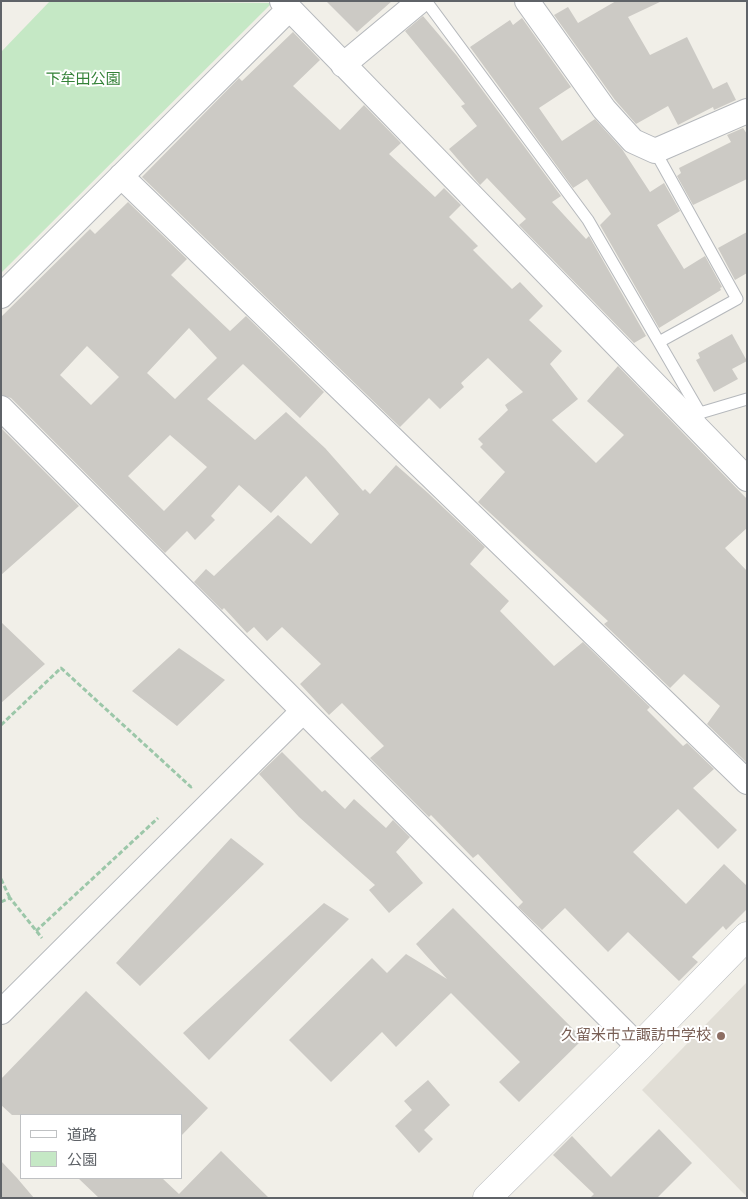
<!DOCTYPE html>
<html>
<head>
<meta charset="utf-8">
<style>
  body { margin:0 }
  #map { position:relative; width:748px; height:1199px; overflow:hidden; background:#f1efe8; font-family:Manrope,"Noto Sans JP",sans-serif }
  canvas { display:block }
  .frame { position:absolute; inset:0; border:2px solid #5f6368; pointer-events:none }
  .legend { position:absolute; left:20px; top:1114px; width:162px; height:65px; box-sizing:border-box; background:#fff; border:1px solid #bfc1c3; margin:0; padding:6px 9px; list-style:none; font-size:15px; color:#5f6368 }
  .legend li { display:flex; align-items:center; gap:10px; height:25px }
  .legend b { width:25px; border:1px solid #bfc1c3 }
</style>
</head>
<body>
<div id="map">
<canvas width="748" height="1199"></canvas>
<div class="frame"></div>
<ul class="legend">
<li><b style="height:6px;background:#fff"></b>道路</li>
<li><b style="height:14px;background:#c5e8c5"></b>公園</li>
</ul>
</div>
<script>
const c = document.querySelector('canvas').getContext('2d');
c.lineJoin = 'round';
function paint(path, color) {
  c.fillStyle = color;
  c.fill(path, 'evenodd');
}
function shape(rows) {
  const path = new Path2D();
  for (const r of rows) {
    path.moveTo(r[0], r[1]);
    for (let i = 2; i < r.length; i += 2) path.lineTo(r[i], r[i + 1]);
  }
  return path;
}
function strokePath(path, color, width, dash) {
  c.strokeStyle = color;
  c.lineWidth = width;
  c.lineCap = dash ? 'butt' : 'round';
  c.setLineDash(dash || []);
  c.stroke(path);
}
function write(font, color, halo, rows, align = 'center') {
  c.font = font + ' Manrope,"Noto Sans JP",sans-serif';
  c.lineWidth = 4;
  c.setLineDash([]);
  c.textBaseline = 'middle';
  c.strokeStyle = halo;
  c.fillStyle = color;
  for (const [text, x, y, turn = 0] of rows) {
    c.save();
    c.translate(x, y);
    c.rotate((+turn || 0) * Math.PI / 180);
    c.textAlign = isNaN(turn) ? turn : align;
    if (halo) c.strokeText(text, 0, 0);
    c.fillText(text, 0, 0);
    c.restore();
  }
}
const education = shape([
  [747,982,747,1197,642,1090]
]);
const green = shape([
  [50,1,272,3,1,273,1,52]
]);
const building = shape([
  [326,1,392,1,357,32],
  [616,1,662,1,628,17,650,55,687,37,713,89,727,82,736,100,714,110,713,107,678,125,668,106,636,124,615,100,554,15,568,7,578,23],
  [423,16,457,56,561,196,552,202,586,239,589,236,646,336,634,343,519,225,526,219,487,178,480,185,449,149,477,126,461,106,465,104,405,31],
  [522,18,571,87,539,108,562,141,595,119,622,149,650,192,664,183,680,211,657,225,684,269,705,256,722,287,720,288,721,290,659,328,600,225,611,214,587,179,573,188,470,47,510,20,513,25],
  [293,32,320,60,293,86,340,130,364,105,401,143,389,154,435,197,444,188,461,205,449,217,478,246,473,250,512,289,520,282,543,306,529,320,562,351,550,364,578,399,552,420,596,463,624,435,587,401,618,366,747,499,747,528,725,548,747,571,747,763,707,724,720,706,684,674,670,688,604,624,608,621,478,502,505,472,480,447,483,444,478,439,508,410,505,405,523,392,488,358,461,383,464,387,440,409,429,398,400,427,142,177,239,78,242,81],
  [743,128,747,134,747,179,693,205,677,176,681,173,679,168,731,142,727,135],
  [128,202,187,259,171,275,230,331,246,316,324,392,300,418,243,364,207,399,255,440,286,412,325,448,363,491,365,489,370,494,396,465,428,493,485,547,470,564,509,601,500,611,554,666,583,642,650,707,647,710,683,746,687,743,714,769,693,788,737,830,718,849,678,809,633,852,686,904,724,864,747,886,747,909,726,930,723,926,692,957,698,962,679,981,628,932,608,952,565,908,542,930,518,907,523,902,478,854,473,858,431,815,429,817,370,758,384,746,342,703,329,715,300,684,321,664,282,627,267,641,254,627,247,633,224,608,222,610,194,582,206,569,214,576,278,515,311,544,339,514,306,476,271,513,239,485,211,516,215,520,195,540,187,531,165,553,11,398,1,395,1,317,90,229,95,234],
  [189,328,217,358,175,399,147,373],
  [87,346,119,377,91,405,60,375],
  [170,435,207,467,164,511,128,476],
  [747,232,747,273,735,280,718,248],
  [732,334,747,361,732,369,738,379,714,392,696,360,700,358,698,353],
  [1,428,79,506,1,575],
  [1,622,45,664,1,703],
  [179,648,225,680,177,726,132,691],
  [282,752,322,792,325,790,345,809,354,799,386,828,393,820,410,837,396,852,423,883,389,913,369,890,375,885,299,817,259,774],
  [231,838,264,864,140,986,116,963],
  [324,903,349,919,209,1060,183,1033],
  [453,908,583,1039,519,1102,499,1082,520,1062,451,993,396,1047,382,1032,331,1082,289,1040,372,958,387,973,406,954,447,979,416,944],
  [86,991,208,1108,181,1136,181,1115,12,1115,1,1105,1,1079],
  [428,1080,450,1105,424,1130,433,1139,419,1153,395,1126,412,1110,404,1101],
  [659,1129,692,1163,657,1198,590,1198,594,1194,553,1155,572,1136,611,1177],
  [221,1151,269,1198,99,1198,78,1178,162,1178,179,1194],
  [1,1161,17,1178,34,1198,1,1198]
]);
const path = shape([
  [1,725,61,668,191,787,193,786],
  [1,879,10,898],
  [1,902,10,898,42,938],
  [36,931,158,818]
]);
const service = shape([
  [426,1,588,220,700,413,696,428],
  [655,151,737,299,659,342],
  [700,413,747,399]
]);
const minor = shape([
  [282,1,747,479],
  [527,1,604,109,633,141,655,151,747,111],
  [343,65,420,1],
  [121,176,747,782],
  [1,296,289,9],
  [1,408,639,1047],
  [1,1012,303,711]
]);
const tertiary = shape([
  [487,1198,639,1047,747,936]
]);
const markers = [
  [721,1036,5,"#8d6e63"]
];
const parkNames = [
  ["下牟田公園",83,80]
];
const educationNames = [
  ["久留米市立諏訪中学校",711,1036]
];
paint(education, '#e1ded6');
paint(green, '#c5e8c5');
paint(building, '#cccac5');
strokePath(service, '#b5b8bc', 13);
strokePath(minor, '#b5b8bc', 26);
strokePath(tertiary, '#b5b8bc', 29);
strokePath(path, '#9cc7a9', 3, [5, 2.5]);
strokePath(service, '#fff', 11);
strokePath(minor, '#fff', 24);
strokePath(tertiary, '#fff', 28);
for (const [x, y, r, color] of markers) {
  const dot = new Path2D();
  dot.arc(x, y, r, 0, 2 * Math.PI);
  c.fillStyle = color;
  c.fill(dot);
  strokePath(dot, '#fff', 2);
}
write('15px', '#348238', '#fff', parkNames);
write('15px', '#785e54', '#fff', educationNames, 'right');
</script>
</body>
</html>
